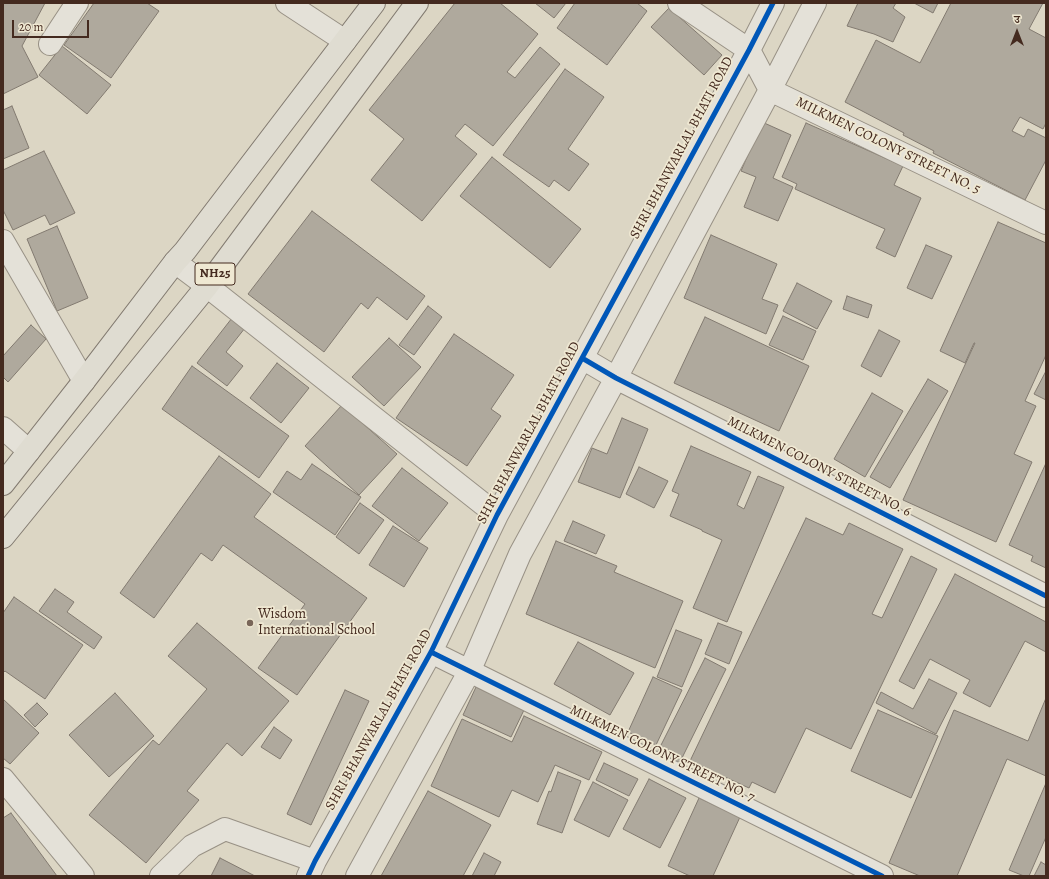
<!DOCTYPE html>
<html>
<head>
<meta charset="utf-8">
<style>
  body { margin:0 }
  #map { position:relative; width:1049px; height:879px; overflow:hidden; background:#dcd6c4; font-family:Alegreya,"Noto Serif Devanagari",serif }
  canvas { display:block }
  .frame { position:absolute; inset:0; border:4px solid #442a1f; pointer-events:none }
  .north { position:absolute; left:997px; top:12px; width:40px; height:40px; -webkit-text-stroke:3px #efe8d2; paint-order:stroke; rotate:0deg; font-size:11px; font-weight:700; line-height:16px; text-align:center; color:#442a1f }
  .north::after { content:''; display:block; margin:auto; width:14px; height:18px; background:#442a1f; clip-path:polygon(50% 0,100% 100%,50% 72%,0 100%) }
  .scale { position:absolute; left:12px; top:20px; width:77px; height:18px; box-sizing:border-box; border:2px solid #442a1f; border-top:0; padding-left:5px; font-size:12px; line-height:14px; white-space:nowrap; color:#442a1f; -webkit-text-stroke:3px #efe8d2; paint-order:stroke }
</style>
</head>
<body>
<div id="map">
<canvas width="1049" height="879"></canvas>
<div class="frame"></div>
<div class="north">उ</div>
<div class="scale">20 m</div>
</div>
<script>
const c = document.querySelector('canvas').getContext('2d');
c.lineJoin = 'round';
function paint(path, color) {
  c.fillStyle = color;
  c.fill(path, 'evenodd');
}
function shape(rows) {
  const path = new Path2D();
  for (const r of rows) {
    path.moveTo(r[0], r[1]);
    for (let i = 2; i < r.length; i += 2) path.lineTo(r[i], r[i + 1]);
  }
  return path;
}
function strokePath(path, color, width, dash) {
  c.strokeStyle = color;
  c.lineWidth = width;
  c.lineCap = dash ? 'butt' : 'round';
  c.setLineDash(dash || []);
  c.stroke(path);
}
function write(font, color, halo, rows, align = 'center') {
  c.font = font + ' Alegreya,serif';
  c.lineWidth = 3.5;
  c.setLineDash([]);
  c.textBaseline = 'middle';
  c.strokeStyle = halo;
  c.fillStyle = color;
  for (const [text, x, y, turn = 0] of rows) {
    c.save();
    c.translate(x, y);
    c.rotate((+turn || 0) * Math.PI / 180);
    c.textAlign = isNaN(turn) ? turn : align;
    if (halo) c.strokeText(text, 0, 0);
    c.fillText(text, 0, 0);
    c.restore();
  }
}
const building = shape([
  [3,3,45,3,22,46,38,77,3,94,3,3],
  [94,3,147,3,159,11,111,78,64,45,94,3],
  [455,3,500,3,538,34,507,72,515,78,540,47,560,64,493,146,465,124,455,136,477,154,422,221,371,180,404,139,369,110,455,3],
  [535,3,566,3,554,18,535,3],
  [575,3,637,3,647,11,607,65,557,28,575,3],
  [858,3,896,3,893,8,905,17,893,42,874,34,847,26,858,3],
  [914,3,938,3,933,13,914,3],
  [951,3,1043,3,1029,29,1046,38,1046,123,1043,129,1020,117,1012,131,1024,137,1028,129,1046,138,1046,160,1025,200,933,153,934,151,903,135,904,133,845,102,876,40,920,63,951,3],
  [669,8,722,55,704,75,651,27,669,8],
  [62,46,111,85,87,114,39,75,62,46],
  [565,69,604,97,568,149,589,164,569,191,554,180,549,187,503,155,565,69],
  [12,106,29,148,3,159,3,110,12,106],
  [762,122,791,135,773,178,793,187,778,221,744,207,756,177,741,171,762,122],
  [806,123,903,166,894,185,921,198,895,257,876,248,885,229,795,189,797,184,782,177,806,123],
  [44,151,75,213,50,225,45,215,13,230,3,210,3,170,44,151],
  [492,157,581,229,550,268,460,196,492,157],
  [312,211,425,296,407,320,377,297,368,309,361,303,324,352,248,294,312,211],
  [998,222,1046,243,1046,355,1025,401,1036,406,1014,454,1032,462,996,542,903,500,975,343,974,343,965,363,940,351,998,222],
  [57,226,88,298,57,311,27,239,57,226],
  [711,235,777,264,762,299,778,305,766,334,684,298,711,235],
  [926,245,952,256,932,299,907,288,926,245],
  [797,283,832,301,817,329,783,311,797,283],
  [847,296,872,305,868,318,843,309,847,296],
  [428,306,442,317,414,355,399,345,428,306],
  [783,316,816,331,803,360,769,345,783,316],
  [705,317,809,366,779,431,674,383,705,317],
  [232,318,245,328,226,352,243,366,227,386,197,363,232,318],
  [31,325,46,339,8,382,3,377,3,356,31,325],
  [879,330,900,341,881,377,861,366,879,330],
  [454,334,514,375,491,409,501,416,467,466,396,418,454,334],
  [389,338,421,367,384,406,352,377,389,338],
  [277,363,309,388,281,423,250,398,277,363],
  [192,366,289,436,259,478,162,409,192,366],
  [1046,371,1046,400,1034,394,1046,371],
  [928,379,948,391,890,488,870,477,928,379],
  [872,393,903,411,865,477,834,459,872,393],
  [342,405,397,454,359,495,305,446,342,405],
  [622,418,648,429,620,498,578,482,592,448,607,454,622,418],
  [691,446,751,472,737,505,744,509,758,476,784,487,727,622,693,608,722,540,702,531,702,530,670,516,679,494,672,491,691,446],
  [219,456,271,494,254,517,367,598,297,695,258,668,305,604,223,545,212,561,201,553,154,618,120,593,219,456],
  [1046,463,1046,568,1031,561,1033,556,1009,545,1046,463],
  [312,464,361,497,335,535,273,492,287,471,301,480,312,464],
  [639,467,668,481,654,508,626,494,639,467],
  [402,468,448,503,419,541,372,506,402,468],
  [360,503,384,520,359,554,336,537,360,503],
  [806,518,843,535,849,523,903,549,872,614,882,618,911,556,937,569,851,749,806,728,775,793,752,782,749,788,690,761,806,518],
  [573,521,605,535,596,554,564,541,573,521],
  [393,526,428,548,404,587,369,565,393,526],
  [556,541,617,566,614,572,683,601,655,668,526,614,556,541],
  [955,574,1046,622,1046,652,1025,641,990,707,963,693,970,680,930,659,914,689,899,681,955,574],
  [55,589,74,602,67,612,102,637,94,649,39,611,55,589],
  [14,597,83,645,45,699,5,671,3,673,3,613,14,597],
  [197,623,289,701,242,756,227,743,187,791,199,800,146,863,89,815,153,740,159,745,207,689,168,656,197,623],
  [718,623,742,632,729,664,705,654,718,623],
  [676,630,702,640,682,687,657,677,676,630],
  [578,642,634,673,610,715,554,684,578,642],
  [705,658,726,669,679,764,657,753,705,658],
  [653,677,682,690,656,745,628,732,653,677],
  [929,679,957,693,936,734,876,703,881,692,913,709,929,679],
  [476,687,524,710,511,737,463,715,476,687],
  [345,690,369,701,311,825,287,814,345,690],
  [115,693,154,736,109,777,69,735,115,693],
  [1046,698,1046,776,1007,759,957,876,920,876,889,863,954,710,1028,741,1046,698],
  [3,699,39,733,10,764,3,758,3,699],
  [37,703,48,714,35,727,24,715,37,703],
  [878,710,938,736,911,798,851,771,878,710],
  [524,716,602,752,589,780,555,765,538,802,512,790,499,817,431,786,462,719,512,742,524,716],
  [274,727,292,740,280,759,261,747,274,727],
  [604,763,638,779,629,796,596,780,604,763],
  [558,772,581,781,562,833,537,824,549,791,551,792,558,772],
  [649,779,686,798,660,848,623,829,649,779],
  [593,782,628,800,609,837,574,820,593,782],
  [1046,783,1046,837,1029,876,1024,876,1009,870,1046,783],
  [428,791,491,825,463,876,381,876,428,791],
  [699,798,740,817,713,876,690,876,668,866,699,798],
  [11,813,57,876,3,876,3,818,11,813],
  [484,853,501,862,494,876,472,876,484,853],
  [220,858,255,876,211,876,220,858],
  [1041,862,1046,865,1046,876,1034,876,1041,862]
]);
const minor = shape([
  [287,3,345,41],
  [679,3,749,50,770,90,1046,223],
  [50,44,77,3],
  [3,241,84,381],
  [175,262,207,286,497,515],
  [582,358,616,378,1046,596],
  [3,428,29,451],
  [431,652,882,876],
  [3,779,83,876],
  [161,876,192,846,225,829,315,861],
  [308,876,315,861,431,652,497,515,749,50,773,3],
  [357,876,469,672,520,554,616,378,770,90,815,3]
]);
const major = shape([
  [3,484,84,381,175,262,185,251,374,3],
  [3,537,207,286,417,3]
]);
const cycleway = shape([
  [582,358,616,378,1046,596],
  [431,652,882,876],
  [308,876,315,861,431,652,497,515,749,50,773,3]
]);
const markers = [
  [250,623,4,"#796659"]
];
const shields = [
  [215,274,40]
];
const shieldNames = [
  ["NH25",215,274]
];
const streetNames = [
  ["MILKMEN COLONY STREET NO. 5",888,146,26],
  ["SHRI BHANWARLAL BHATI ROAD",682,148,-62],
  ["SHRI BHANWARLAL BHATI ROAD",529,433,-62],
  ["MILKMEN COLONY STREET NO. 6",819,467,27],
  ["SHRI BHANWARLAL BHATI ROAD",379,720,-61],
  ["MILKMEN COLONY STREET NO. 7",662,754,26]
];
const poiNames = [
  ["Wisdom",258,615],
  ["International School",258,631]
];
paint(building, '#afa99d');
strokePath(building, '#827a70', 1);
strokePath(minor, '#989185', 24);
strokePath(major, '#827a70', 24);
strokePath(minor, '#e4e1d8', 22);
strokePath(major, '#dfdcd1', 22);
strokePath(cycleway, '#0057b8', 5);
for (const [x, y, r, color] of markers) {
  const dot = new Path2D();
  dot.arc(x, y, r, 0, 2 * Math.PI);
  c.fillStyle = color;
  c.fill(dot);
  strokePath(dot, '#efe8d2', 1.5);
}
for (const [x, y, w] of shields) {
  const box = new Path2D();
  box.roundRect(x - w / 2, y - 11, w, 22, 3);
  c.fillStyle = '#efe8d2';
  c.fill(box);
  strokePath(box, '#442a1f', 1);
}
write('bold 13px', '#442a1f', null, shieldNames);
write('14px', '#442a1f', '#efe8d2', streetNames);
write('14px', '#442a1f', '#efe8d2', poiNames, 'left');
</script>
</body>
</html>
